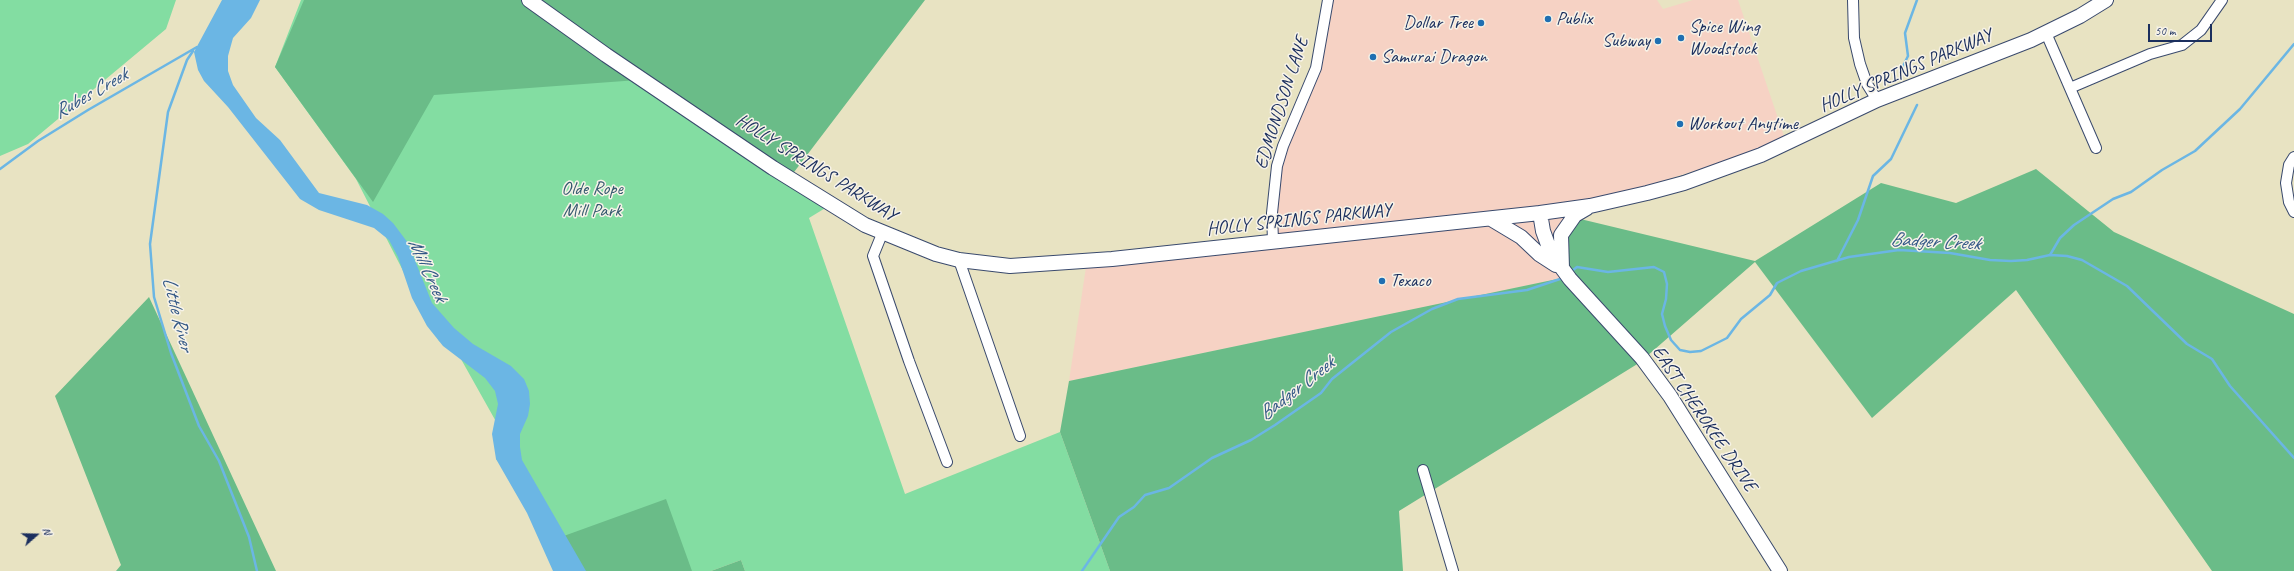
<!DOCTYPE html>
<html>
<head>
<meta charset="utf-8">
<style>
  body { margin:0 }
  #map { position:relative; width:2294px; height:571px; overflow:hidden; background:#e8e3c2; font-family:Caveat,sans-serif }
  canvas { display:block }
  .north { position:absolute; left:16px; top:515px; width:40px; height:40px; -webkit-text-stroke:3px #f7f3e8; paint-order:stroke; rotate:70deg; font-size:11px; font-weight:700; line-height:16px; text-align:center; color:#1b2f5e }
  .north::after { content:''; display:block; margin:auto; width:14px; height:18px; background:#1b2f5e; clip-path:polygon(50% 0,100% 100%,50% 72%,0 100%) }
  .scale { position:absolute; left:2148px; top:24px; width:64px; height:18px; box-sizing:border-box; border:2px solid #1b2f5e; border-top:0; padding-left:5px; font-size:12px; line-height:14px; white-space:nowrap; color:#1b2f5e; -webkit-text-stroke:3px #f7f3e8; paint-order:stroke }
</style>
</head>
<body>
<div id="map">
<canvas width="2294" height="571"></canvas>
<div class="north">N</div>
<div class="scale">50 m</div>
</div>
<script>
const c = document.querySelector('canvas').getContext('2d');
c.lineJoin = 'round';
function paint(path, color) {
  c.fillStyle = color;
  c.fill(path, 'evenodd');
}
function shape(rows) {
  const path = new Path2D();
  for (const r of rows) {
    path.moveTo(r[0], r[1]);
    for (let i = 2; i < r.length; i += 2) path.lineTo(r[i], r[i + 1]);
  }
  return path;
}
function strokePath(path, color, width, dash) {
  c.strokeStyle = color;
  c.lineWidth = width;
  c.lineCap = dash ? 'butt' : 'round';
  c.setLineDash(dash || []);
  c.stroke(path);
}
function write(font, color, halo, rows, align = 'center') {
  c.font = font + ' Caveat,sans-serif';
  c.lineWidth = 3;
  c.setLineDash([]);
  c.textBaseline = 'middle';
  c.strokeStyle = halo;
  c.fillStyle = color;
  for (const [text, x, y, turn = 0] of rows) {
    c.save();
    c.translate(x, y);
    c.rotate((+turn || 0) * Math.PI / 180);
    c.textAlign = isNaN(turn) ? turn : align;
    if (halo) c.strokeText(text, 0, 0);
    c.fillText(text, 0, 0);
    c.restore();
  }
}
const built = shape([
  [1329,0,1657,0,1663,9,1693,0,1738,0,1786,142,1573,209,1563,278,1069,381,1086,267,1268,246,1269,212,1292,129,1328,20]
]);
const green = shape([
  [0,0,176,0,166,29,28,144,0,156],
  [301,0,899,0,787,155,798,187,827,207,809,218,905,494,1060,432,1110,571,745,571,741,560,711,571,692,571,561,538,496,459,503,434,457,352,439,341,356,179,275,67]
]);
const forest = shape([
  [304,0,925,0,788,180,638,80,434,95,373,202,275,67],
  [2036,169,2114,232,2294,314,2294,571,2212,571,2016,290,1872,418,1755,262,1639,363,1399,511,1403,571,1110,571,1060,432,1069,381,1562,278,1572,217,1755,261,1881,183,1956,203],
  [149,297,276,571,116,571,121,565,55,396],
  [666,499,692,571,564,571,561,537],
  [741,560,745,571,711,571]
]);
const water = shape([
  [222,0,260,0,251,18,233,38,228,56,228,71,233,85,256,118,280,140,319,193,367,205,383,214,393,223,408,243,432,303,454,328,473,344,511,366,524,379,529,391,530,404,528,416,520,434,520,447,522,460,586,571,553,571,527,513,496,459,492,434,498,404,495,391,485,378,443,346,427,326,412,298,398,257,389,240,374,228,319,210,300,199,228,107,204,81,198,70,194,52]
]);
const stream = shape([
  [193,51,187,60,168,112,150,244,154,297,171,353,199,426,219,461,249,537,257,571],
  [1903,66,1908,56,1905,33,1917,0],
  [0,169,38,141,88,110,197,47,199,48],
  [2050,255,2060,238,2074,225,2113,199,2131,192,2162,170,2195,151,2240,109,2294,44],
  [1837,261,1858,220,1873,176,1891,159,1917,105],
  [1573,270,1577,267,1608,272,1654,267,1664,272,1667,284,1666,299,1662,314,1665,326,1671,340,1680,350,1690,352,1701,351,1727,338,1741,319,1770,295,1777,283,1801,271,1849,257,1899,250,1950,253,1990,260,2011,261,2027,260,2050,255,2067,256,2082,260,2127,286,2187,344,2212,359,2230,386,2294,458],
  [1082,571,1119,517,1134,507,1145,495,1169,488,1212,458,1251,440,1275,425,1321,393,1332,379,1391,332,1432,309,1458,299,1527,290,1560,279]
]);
const street = shape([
  [1853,0,1854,38,1860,64,1867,84,1877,100],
  [2046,33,2096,148],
  [2070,88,2150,54,2182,45,2201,30,2222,0],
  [2294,157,2289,165,2286,183,2289,202,2294,212],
  [882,234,873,256,909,361,947,462],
  [1273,241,1272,213,1277,166,1283,146,1316,68,1328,0],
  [959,260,1020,436],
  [1423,470,1453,571]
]);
const secondary = shape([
  [529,0,606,55,773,168,865,225,936,254,959,260,1010,266,1112,259,1540,213,1590,206,1647,193,1684,183,1761,155,1877,100,2031,40,2080,16,2106,0],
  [1540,213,1543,231,1551,253,1570,279,1642,358,1670,396,1780,571],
  [1491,219,1521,237,1539,254,1556,265],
  [1562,268,1561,235,1575,215,1587,208]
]);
const markers = [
  [1548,19,4,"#1f6fb2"],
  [1481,23,4,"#1f6fb2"],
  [1681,38,4,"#1f6fb2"],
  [1658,41,4,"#1f6fb2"],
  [1373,57,4,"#1f6fb2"],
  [1680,124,4,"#1f6fb2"],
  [1382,281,4,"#1f6fb2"]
];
const poiNames = [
  ["Publix",1556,19],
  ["Dollar Tree",1473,23,"right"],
  ["Spice Wing",1689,27],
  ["Woodstock",1689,49],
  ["Subway",1650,41,"right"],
  ["Samurai Dragon",1381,57],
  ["Workout Anytime",1688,124],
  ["Texaco",1390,281]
];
const streetNames = [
  ["HOLLY SPRINGS PARKWAY",1906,71,-23],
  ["EDMONDSON LANE",1282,103,-72],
  ["HOLLY SPRINGS PARKWAY",816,168,32],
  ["HOLLY SPRINGS PARKWAY",1299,220,-6],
  ["EAST CHEROKEE DRIVE",1704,419,56]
];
const parkNames = [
  ["Olde Rope",592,189],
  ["Mill Park",592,211]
];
const waterNames = [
  ["Rubes Creek",91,94,-30],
  ["Badger Creek",1935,242,3],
  ["Mill Creek",427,270,65],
  ["Little River",177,314,76],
  ["Badger Creek",1297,389,-38]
];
paint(built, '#f6d2c4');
paint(green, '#83dda2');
paint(forest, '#6abc88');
paint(water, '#6bb6e4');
strokePath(stream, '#6bb6e4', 2.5);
strokePath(street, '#3a4a6d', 12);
strokePath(secondary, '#3a4a6d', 16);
strokePath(street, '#fff', 10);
strokePath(secondary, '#fff', 14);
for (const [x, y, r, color] of markers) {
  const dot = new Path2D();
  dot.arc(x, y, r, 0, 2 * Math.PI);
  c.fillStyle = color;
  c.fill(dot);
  strokePath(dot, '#f7f3e8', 1.5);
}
write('19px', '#1b2f5e', '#f7f3e8', poiNames, 'left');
write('19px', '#1b2f5e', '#f7f3e8', streetNames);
write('19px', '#355a6f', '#f7f3e8', parkNames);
write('italic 20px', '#335886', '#f7f3e8', waterNames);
</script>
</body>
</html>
